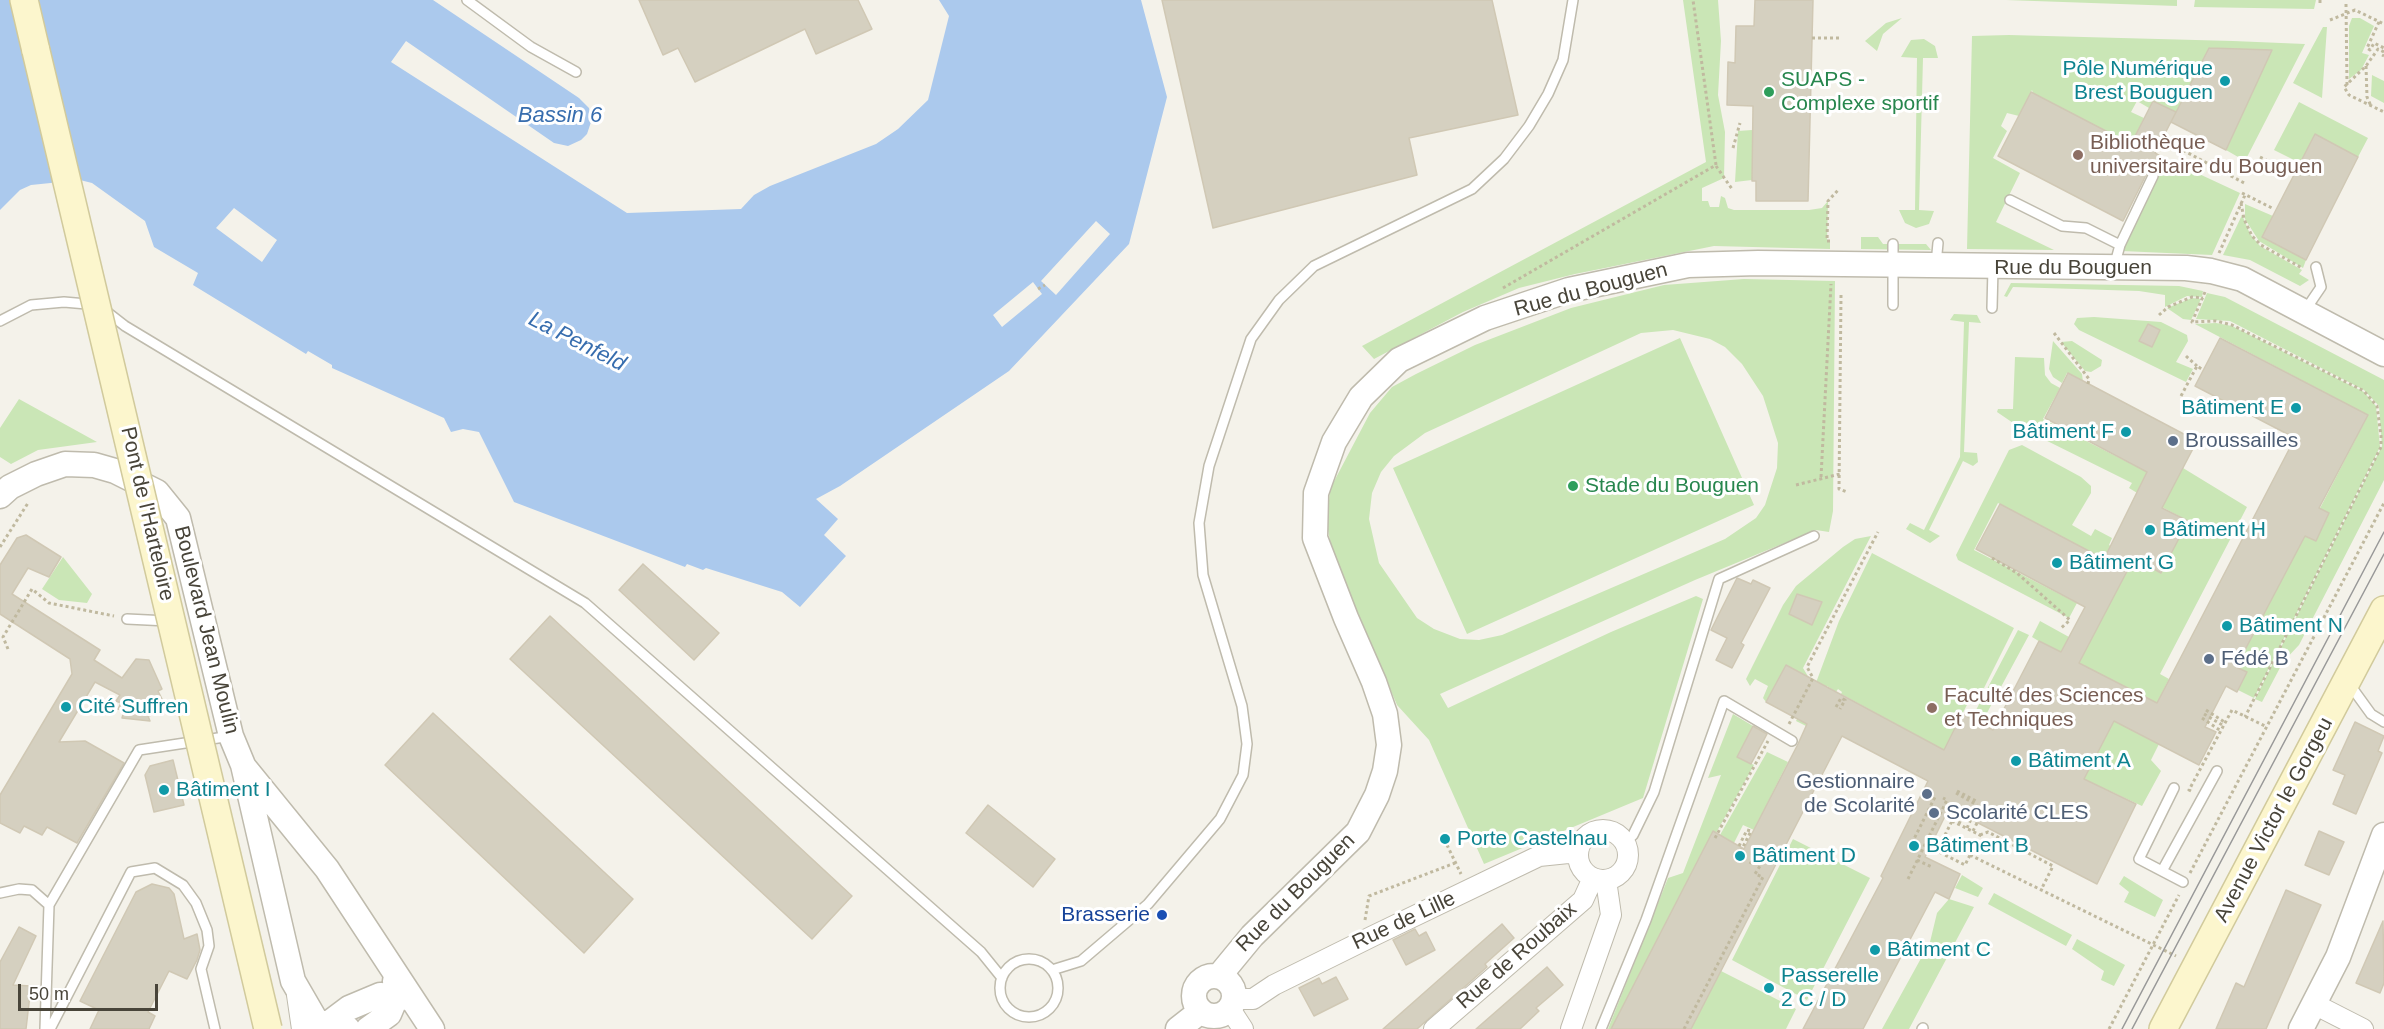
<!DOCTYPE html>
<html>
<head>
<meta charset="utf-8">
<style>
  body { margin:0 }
  #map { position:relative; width:2384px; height:1029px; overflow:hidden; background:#f4f2ea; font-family:Helvetica,sans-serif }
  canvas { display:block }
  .scale { position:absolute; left:18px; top:984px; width:140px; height:27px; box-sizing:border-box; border:3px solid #484439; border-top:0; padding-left:8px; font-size:18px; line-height:21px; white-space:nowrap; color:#484439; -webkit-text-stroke:4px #fff; paint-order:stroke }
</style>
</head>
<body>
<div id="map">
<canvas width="2384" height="1029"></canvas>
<div class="scale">50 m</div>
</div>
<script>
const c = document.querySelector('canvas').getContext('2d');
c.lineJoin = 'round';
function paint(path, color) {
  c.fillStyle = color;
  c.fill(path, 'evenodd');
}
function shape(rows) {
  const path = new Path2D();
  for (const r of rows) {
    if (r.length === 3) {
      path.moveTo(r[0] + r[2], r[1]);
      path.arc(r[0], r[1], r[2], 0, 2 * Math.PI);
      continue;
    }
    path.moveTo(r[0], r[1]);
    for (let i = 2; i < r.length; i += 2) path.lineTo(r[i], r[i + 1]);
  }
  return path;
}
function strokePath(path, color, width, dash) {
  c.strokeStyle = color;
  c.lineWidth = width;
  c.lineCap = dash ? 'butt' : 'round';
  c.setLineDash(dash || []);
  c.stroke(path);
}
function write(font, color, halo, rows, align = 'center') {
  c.font = font + ' Helvetica,sans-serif';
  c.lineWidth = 6;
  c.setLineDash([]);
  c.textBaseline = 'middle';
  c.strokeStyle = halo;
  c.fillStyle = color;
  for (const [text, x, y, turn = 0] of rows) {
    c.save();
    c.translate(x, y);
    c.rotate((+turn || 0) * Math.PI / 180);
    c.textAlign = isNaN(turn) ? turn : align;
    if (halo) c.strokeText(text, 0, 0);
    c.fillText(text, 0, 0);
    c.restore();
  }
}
const green = shape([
  [1683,0,1718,0,1721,41,1718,95,1725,132,1724,178,1702,188,1702,201,1708,201,1710,207,1719,207,1721,196,1725,198,1728,208,1734,210,1809,210,1822,208,1828,201,1827,240,1830,241,1830,249,1714,246,1575,274,1519,288,1463,312,1374,359,1362,346,1706,162],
  [2006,0,2177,0,2177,6],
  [2195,0,2316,0,2314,9,2194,7],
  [1902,18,1883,34,1877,51,1865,41,1886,23],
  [2352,18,2360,18,2374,26,2362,53,2369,55,2361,70,2349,79,2349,26],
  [2323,27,2327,27,2322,98,2293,83],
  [2009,35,2233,41,2305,44,2245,161,2226,150,2272,50,2209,48,2176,112,2154,101,2149,108,2137,101,2131,112,2144,118,2131,144,2033,93,2032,90,2019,116,2007,113,2001,126,2007,131,1993,158,2020,173,1996,222,2054,250,1967,249,1972,36],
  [1924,39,1935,46,1938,58,1923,58,1919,210,1934,211,1929,224,1916,228,1905,223,1899,210,1915,210,1917,58,1901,57,1911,40],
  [2372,75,2384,81,2384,103,2371,96],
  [2299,102,2368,138,2358,157,2315,134,2300,163,2274,150],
  [1752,130,1752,180,1735,182,1738,131],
  [2167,159,2240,193,2212,255,2122,251],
  [2245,204,2273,216,2262,237,2306,260,2303,268,2259,241,2245,219],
  [2242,215,2250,234,2260,246,2302,270,2299,274,2309,280,2300,286,2250,260,2223,255],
  [1861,237,1878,237,1883,244,1926,244,1931,250,1861,249],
  [1744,279,1835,281,1833,511,1829,532,1816,530,1695,580,1440,694,1448,708,1611,632,1696,596,1703,599,1643,798,1484,864,1429,740,1397,705,1332,552,1327,524,1330,489,1370,413,1392,387,1416,374,1475,345,1571,308,1664,285],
  [1673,330,1710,339,1725,347,1742,364,1763,396,1778,443,1777,468,1765,505,1756,518,1725,539,1502,635,1479,640,1460,639,1434,629,1417,618,1379,563,1369,519,1372,493,1381,472,1394,456,1425,433,1641,333],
  [2011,283,2179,286,2203,291,2202,297,2187,296,2165,307,2165,295,2139,291,2013,287,2007,297,2004,296],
  [2207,293,2225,297,2384,380,2384,480,2299,645,2283,662,2262,702,2255,699,2382,446,2379,406,2364,390,2230,321,2196,319],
  [2192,298,2201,299,2191,320,2183,319,2167,308],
  [1954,314,1977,315,1981,323,1969,322,1964,452,1977,453,1978,462,1973,466,1963,461,1929,530,1940,536,1930,543,1906,529,1910,523,1924,530,1960,457,1964,322,1950,320],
  [2094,317,2161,322,2187,335,2188,341,2176,362,2193,369,2186,382,2079,330,2074,324,2077,318],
  [2216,323,2232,326,2364,392,2376,406,2380,447,2254,698,2238,690,2247,672,2235,668,2306,534,2316,541,2329,513,2322,510,2315,518,2368,415,2195,324],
  [1680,338,1754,505,1467,634,1393,468],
  [2053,341,2082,374,2083,382,2067,373,2062,383,2053,377,2049,369],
  [2072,341,2102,360,2101,366,2091,372,2085,371,2061,342],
  [2015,357,2044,358,2045,375,2051,383,2060,388,2043,419,2149,473,2152,502,2129,488,2132,483,2019,427,1997,412,1998,409,2013,409],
  [19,399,97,442,38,450,11,464,0,457,0,428],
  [2022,445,2081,477,2091,486,2091,493,2072,525,2091,536,2095,529,2112,538,2109,545,2125,554,2104,559,1998,503,1974,550,2077,603,2069,618,1958,560,1956,555,2009,450],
  [2183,468,2247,507,2160,674,2169,679,2157,703,2079,663,2134,558,2161,572,2188,521,2162,507],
  [1871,536,1803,668,1809,678,1786,665,1766,702,1763,698,1768,686,1755,679,1750,686,1746,679,1783,605,1796,586,1843,547,1855,539],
  [1872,553,2014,628,1982,692,1973,693,1944,750,1841,694,1842,692,1838,689,1836,692,1827,686,1806,726,1796,721,1817,680,1839,621],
  [63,557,92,594,87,603,59,600,42,589],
  [2040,621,2069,637,2060,654,2032,637],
  [2018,630,2029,635,1981,724,1964,715,1976,710],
  [1733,714,1753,726,1738,757,1754,765,1716,833,1713,832,1611,1029,1608,1029,1668,878,1683,873,1721,775,1708,778],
  [2114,721,2159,744,2151,760,2161,771,2142,806,2084,779],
  [1767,752,1788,762,1754,830,1743,825,1734,843,1720,835],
  [1793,839,1870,878,1807,1000,1732,960],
  [1962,875,1983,888,1978,897,1955,888],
  [2124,876,2163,900,2155,917,2124,902,2129,892,2119,884],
  [1994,893,2072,935,2066,946,1988,904],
  [1949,899,1974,907,1909,1029,1882,1029,1930,942,1937,913],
  [2077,939,2125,965,2114,986,2101,980,2104,971,2072,949],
  [1721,971,1796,1009,1786,1029,1691,1029]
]);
const water = shape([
  [0,0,433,0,579,98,589,108,591,122,587,134,581,140,568,146,554,143,406,41,391,62,627,213,741,209,754,195,770,186,876,144,898,129,928,100,949,16,939,0,1141,0,1167,97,1129,244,1009,371,840,486,816,499,838,519,824,535,846,556,800,607,782,592,706,568,703,570,687,564,685,567,514,502,479,432,463,429,451,432,444,418,332,368,332,365,308,351,306,354,193,285,198,273,154,247,145,221,92,183,80,180,31,185,20,190,0,210]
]);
const pier = shape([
  [234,208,277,240,262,262,216,228],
  [1096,221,1110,234,1056,295,1041,281],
  [1033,282,1042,294,1002,327,993,315]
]);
const building = shape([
  [639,0,858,0,872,29,816,54,805,29,695,82,678,48,663,55,639,0],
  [1162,0,1492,0,1518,115,1409,138,1417,175,1213,228,1162,0],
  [1755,0,1813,0,1808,201,1756,201,1756,181,1752,181,1753,106,1727,105,1728,62,1735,63,1736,26,1754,26,1755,0],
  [2209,48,2272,50,2226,150,2171,122,2209,48],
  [2031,92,2131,144,2153,101,2176,112,2155,153,2160,156,2153,169,2147,173,2123,221,1998,156,2031,92],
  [2315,134,2358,157,2306,260,2262,237,2315,134],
  [2148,324,2160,330,2152,347,2139,341,2148,324],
  [2220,338,2368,415,2319,508,2329,513,2316,541,2305,536,2236,667,2247,672,2237,692,2226,686,2205,727,2216,732,2199,765,2114,721,2084,779,2136,804,2097,884,1949,808,1925,857,1960,874,1949,899,1935,892,1863,1029,1803,1029,1883,878,1881,876,1928,781,1842,736,1691,1029,1611,1029,1713,831,1744,849,1798,744,1807,724,1766,702,1786,665,1944,750,1962,714,1993,730,2039,641,2061,652,2085,607,1976,549,2000,504,2104,559,2147,472,2045,418,2068,373,2197,441,2162,508,2188,521,2161,573,2134,558,2079,663,2157,703,2295,438,2195,386,2220,338],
  [26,535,61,557,49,577,28,568,12,594,100,650,94,660,122,678,136,659,149,660,162,689,158,691,162,699,157,701,160,707,154,709,156,714,148,716,150,721,122,718,124,711,118,709,121,703,116,701,120,695,95,682,59,742,85,741,124,763,77,843,47,827,42,835,24,826,20,833,0,823,0,795,72,674,70,659,0,614,0,565,17,538,26,535],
  [643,564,719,633,694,660,619,590,643,564],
  [1737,578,1751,584,1753,580,1770,588,1741,643,1744,645,1732,668,1716,660,1727,638,1711,630,1737,578],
  [1797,594,1822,602,1812,625,1789,614,1797,594],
  [550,616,852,896,812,939,510,659,550,616],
  [433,713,633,899,584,953,385,765,433,713],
  [2355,722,2384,736,2378,751,2382,753,2356,814,2333,804,2345,775,2333,770,2355,722],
  [1753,726,1767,734,1751,764,1737,757,1753,726],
  [173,760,184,805,154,812,145,775,150,766,173,760],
  [988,805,1055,859,1033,887,966,833,988,805],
  [2319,831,2344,842,2329,875,2305,865,2319,831],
  [152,884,169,888,174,894,184,939,197,934,200,950,197,960,187,979,169,971,148,1012,155,1016,149,1029,90,1029,99,1010,80,1001,136,892,152,884],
  [2286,890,2321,905,2266,1029,2216,1029,2236,983,2244,987,2286,890],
  [2383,921,2384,983,2380,993,2356,983,2383,921],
  [1502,924,1514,938,1485,964,1487,967,1417,1029,1383,1029,1502,924],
  [19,927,36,936,13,985,31,986,26,1029,0,1029,0,962,19,927],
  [1415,929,1419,936,1426,932,1435,950,1406,965,1393,940,1415,929],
  [1547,967,1563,985,1536,1008,1539,1011,1520,1029,1476,1029,1547,967],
  [1336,977,1348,999,1314,1016,1299,988,1319,978,1322,984,1336,977]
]);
const path = shape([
  [2320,0,2320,5],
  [2346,4,2347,85],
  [2330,20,2355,10,2384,24],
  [2379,22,2367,48,2370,50,2374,43,2384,48],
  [1812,38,1841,38],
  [2384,52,2378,49,2366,66,2344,87,2349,95,2384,112],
  [2382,55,2384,56],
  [2366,66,2367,97,2371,106],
  [2162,139,2246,184],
  [1733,148,1740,123],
  [2260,157,2291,173],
  [1716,166,1732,189],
  [2242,193,2274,209],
  [2241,203,2244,219,2252,236,2261,245,2302,268],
  [1830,241,1827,241,1828,201,1839,189],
  [2219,253,2245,195],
  [1503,288,1716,165,1693,0],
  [1038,289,1045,285],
  [2205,292,2192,322,2216,321,2232,325,2364,391,2377,406,2381,436,2381,447,2245,717],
  [1841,295,1839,489,1847,492],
  [2159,315,2168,307,2192,297,2203,298],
  [2054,333,2089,379,2088,384],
  [2186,356,2197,366],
  [2181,396,2197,366,2203,370],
  [1821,477,1831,284],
  [1796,485,1840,474],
  [0,547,28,503],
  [1992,558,2017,573,2070,620,2060,629],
  [8,649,3,637,32,589,49,603,114,616],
  [1836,707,1841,698,1845,700,1840,709],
  [2206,710,2226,723],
  [2204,714,2224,726],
  [2202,718,2221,731],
  [1789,724,1813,678,1807,667,1878,532],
  [1957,791,1978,802],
  [2191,791,2189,790,2232,710,2265,726],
  [1956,793,1977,805],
  [1927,814,1938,819],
  [1952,821,1980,835,1965,865,1937,851,1952,821],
  [1952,821,1955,810],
  [1959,824,1963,815],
  [1967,828,1971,819],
  [1973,831,1977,823],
  [1980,835,1988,832,2053,866,2041,890],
  [1715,838,1768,741],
  [1912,843,1935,797],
  [1447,845,1461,874],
  [1739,846,1747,830,1751,831,1741,851],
  [1912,851,1912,843,1919,847],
  [1928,852,1937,851],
  [1970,855,2176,956],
  [1917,860,1932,867],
  [2190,873,2384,503],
  [1908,879,1947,800,1943,798],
  [1365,920,1369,896,1455,863],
  [1684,1029,1763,877,1755,874,1763,861,1754,857,1749,866],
  [2109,1029,2179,895]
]);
const service = shape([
  [467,0,531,47,576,72],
  [2010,200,2062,226,2086,228,2120,245],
  [1893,244,1893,305],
  [1936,264,1938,243],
  [2114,267,2120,245,2153,176],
  [1992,308,1993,268],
  [2304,312,2321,287,2316,267],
  [0,321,31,305,64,302,98,305,125,326,585,603,981,952,1002,978],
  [127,619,168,621],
  [2350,685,2371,714,2384,722],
  [2174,788,2139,859,2183,882],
  [1625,842,1633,835,1654,792,1719,579,1814,536],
  [2162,871,2217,771],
  [0,893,19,889,32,890,49,905,45,1029],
  [49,905,139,750,231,736],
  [1029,988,29],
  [1052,970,1081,961,1148,904,1220,819,1243,775,1247,744,1242,706,1203,575,1199,523,1209,466,1251,339,1279,300,1314,266,1472,189,1504,159,1529,126,1548,94,1563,60,1573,0],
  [50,1029,131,872,155,868,183,885,196,903,207,930,209,946,201,969,215,1029],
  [1601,1029,1646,920,1724,701,1792,741],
  [1922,1029,1923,1028]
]);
const minor = shape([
  [1603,855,25],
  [297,995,302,1029],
  [1234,999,1253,999,1274,985,1373,936,1539,856,1578,852],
  [2314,1004,2363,1029],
  [1230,1009,1243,1029],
  [1434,1029,1583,900,1593,878],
  [1571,1029,1611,915,1606,880]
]);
const tertiary = shape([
  [0,496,10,487,36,474,65,464,94,465,115,471,157,492,178,518,231,736,243,765,293,981,315,1019,325,1026,348,1029],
  [244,767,327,869,432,1029],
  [1214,996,20],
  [1219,976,1252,936,1358,832,1377,795,1385,771,1389,745,1385,714,1374,682,1346,618,1315,538,1316,493,1334,442,1361,397,1399,360,1485,318,1569,290,1688,265,1758,263,2186,268,2211,271,2242,279,2384,354],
  [325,1026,349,1008,380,995,410,998],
  [368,1029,389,1014,397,995,395,981],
  [1178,1029,1201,1011],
  [2301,1029,2338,957,2384,835]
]);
const secondary = shape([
  [24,0,36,51],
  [2163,1029,2384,610]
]);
const tram = shape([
  [2122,1029,2384,532],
  [2132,1029,2384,554]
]);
const secondaryBridge = shape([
  [36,51,268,1029]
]);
const markers = [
  [2225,81,6,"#0f9aa8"],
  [1769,92,6,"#2e9e5b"],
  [2078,155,6,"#8d6e63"],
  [2296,408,6,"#0f9aa8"],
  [2126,432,6,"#0f9aa8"],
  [2173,441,6,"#5c6f8a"],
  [1573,486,6,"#2e9e5b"],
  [2150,530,6,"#0f9aa8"],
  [2057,563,6,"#0f9aa8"],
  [2227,626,6,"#0f9aa8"],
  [2209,659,6,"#5c6f8a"],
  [66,707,6,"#0f9aa8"],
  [1932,708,6,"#8d6e63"],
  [2016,761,6,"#0f9aa8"],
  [164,790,6,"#0f9aa8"],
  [1927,794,6,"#5c6f8a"],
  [1934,813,6,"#5c6f8a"],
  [1445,839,6,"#0f9aa8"],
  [1914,846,6,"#0f9aa8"],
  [1740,856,6,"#0f9aa8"],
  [1162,915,6,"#1a4fb4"],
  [1875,950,6,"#0f9aa8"],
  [1769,988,6,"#0f9aa8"]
];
const cultureNames = [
  ["Pôle Numérique",2213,69,"right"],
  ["Brest Bouguen",2213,93,"right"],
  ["Bâtiment E",2284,408,"right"],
  ["Bâtiment F",2114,432,"right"],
  ["Bâtiment H",2162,530],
  ["Bâtiment G",2069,563],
  ["Bâtiment N",2239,626],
  ["Cité Suffren",78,707],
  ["Bâtiment A",2028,761],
  ["Bâtiment I",176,790],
  ["Porte Castelnau",1457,839],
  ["Bâtiment B",1926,846],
  ["Bâtiment D",1752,856],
  ["Bâtiment C",1887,950],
  ["Passerelle",1781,976],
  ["2 C / D",1781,1000]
];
const leisureNames = [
  ["SUAPS -",1781,80],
  ["Complexe sportif",1781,104],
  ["Stade du Bouguen",1585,486]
];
const educationNames = [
  ["Bibliothèque",2090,143],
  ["universitaire du Bouguen",2090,167],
  ["Faculté des Sciences",1944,696],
  ["et Techniques",1944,720]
];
const streetNames = [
  ["Rue du Bouguen",2073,268],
  ["Rue du Bouguen",1591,290,-15],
  ["Pont de l'Harteloire",147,514,77],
  ["Boulevard Jean Moulin",206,630,76],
  ["Avenue Victor le Gorgeu",2274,820,-62],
  ["Rue du Bouguen",1296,893,-45],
  ["Rue de Lille",1404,921,-25],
  ["Rue de Roubaix",1517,956,-41]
];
const serviceNames = [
  ["Broussailles",2185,441],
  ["Fédé B",2221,659],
  ["Gestionnaire",1915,782,"right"],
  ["de Scolarité",1915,806,"right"],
  ["Scolarité CLES",1946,813]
];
const transitNames = [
  ["Brasserie",1150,915]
];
const waterNames = [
  ["Bassin 6",560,116],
  ["La Penfeld",577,342,27]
];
paint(green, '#cae6b6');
paint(water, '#abc9ed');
paint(pier, '#f4f2ea');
paint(building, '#d5d0c0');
strokePath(building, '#d0c8b4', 1.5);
strokePath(service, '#bfbbad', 12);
strokePath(minor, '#bfbbad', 22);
strokePath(tertiary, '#bfbbad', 27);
strokePath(secondary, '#d1ca9c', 30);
strokePath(path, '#c0b99f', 3, [3, 3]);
strokePath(service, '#fff', 9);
strokePath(minor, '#fff', 20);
strokePath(tertiary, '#fff', 24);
strokePath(secondary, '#fcf6cd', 27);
strokePath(tram, '#989898', 1.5);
strokePath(secondaryBridge, '#d1ca9c', 30, []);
strokePath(secondaryBridge, '#fcf6cd', 27);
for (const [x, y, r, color] of markers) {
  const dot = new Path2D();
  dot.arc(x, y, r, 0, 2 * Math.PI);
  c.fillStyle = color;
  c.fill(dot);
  strokePath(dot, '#fff', 2);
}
write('21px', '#0d838f', '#fff', cultureNames, 'left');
write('21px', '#27864d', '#fff', leisureNames, 'left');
write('21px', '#785e54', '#fff', educationNames, 'left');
write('21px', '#484439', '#fff', streetNames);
write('21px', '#4e5e75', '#fff', serviceNames, 'left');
write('21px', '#164399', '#fff', transitNames, 'right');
write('italic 22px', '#376dae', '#fff', waterNames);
</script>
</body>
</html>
